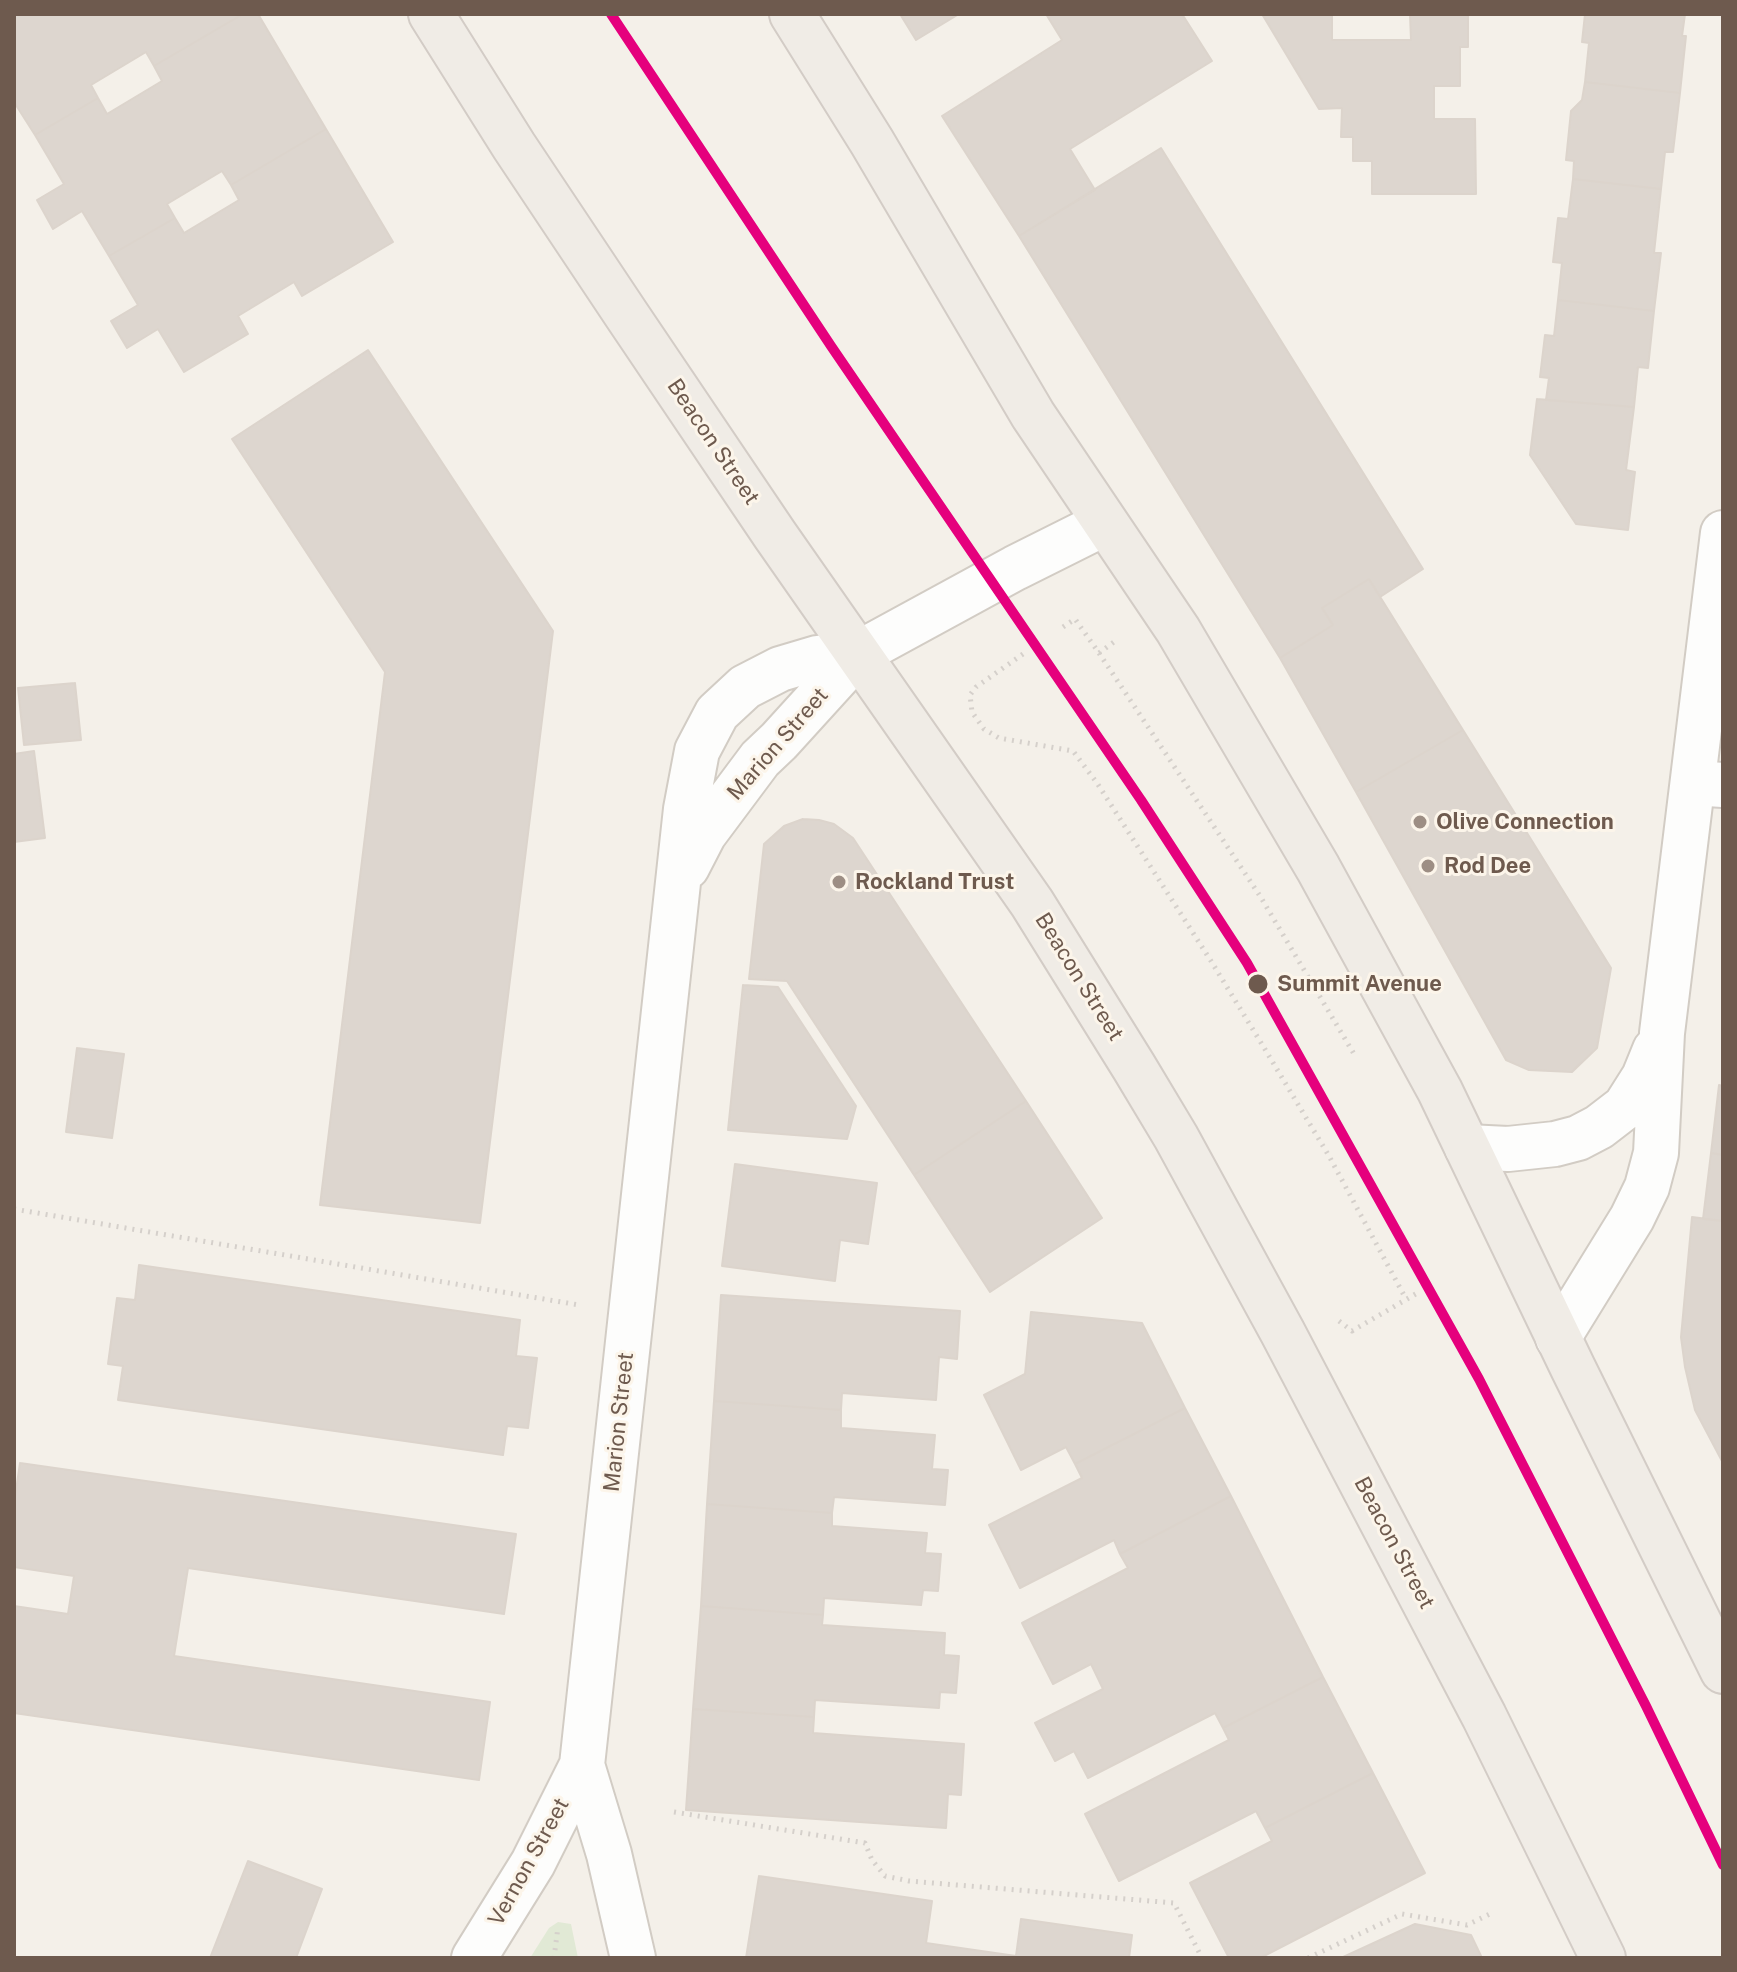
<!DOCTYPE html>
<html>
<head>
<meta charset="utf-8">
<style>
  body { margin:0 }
  #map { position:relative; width:1737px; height:1972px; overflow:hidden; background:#f4f0e9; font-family:"Public Sans",sans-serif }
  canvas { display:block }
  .frame { position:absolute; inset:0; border:16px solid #6e5a4e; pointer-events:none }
</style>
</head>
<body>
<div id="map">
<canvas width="1737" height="1972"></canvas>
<div class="frame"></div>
</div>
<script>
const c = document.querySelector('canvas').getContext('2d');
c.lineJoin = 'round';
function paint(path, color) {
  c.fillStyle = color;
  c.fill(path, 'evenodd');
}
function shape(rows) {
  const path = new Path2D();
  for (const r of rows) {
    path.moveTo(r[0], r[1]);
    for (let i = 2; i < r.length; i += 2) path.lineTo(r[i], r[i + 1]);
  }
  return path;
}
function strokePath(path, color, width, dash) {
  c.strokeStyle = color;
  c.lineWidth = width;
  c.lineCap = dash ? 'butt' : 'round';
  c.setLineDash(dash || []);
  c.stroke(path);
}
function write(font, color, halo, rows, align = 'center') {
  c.font = font + ' "Public Sans",sans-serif';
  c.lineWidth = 6;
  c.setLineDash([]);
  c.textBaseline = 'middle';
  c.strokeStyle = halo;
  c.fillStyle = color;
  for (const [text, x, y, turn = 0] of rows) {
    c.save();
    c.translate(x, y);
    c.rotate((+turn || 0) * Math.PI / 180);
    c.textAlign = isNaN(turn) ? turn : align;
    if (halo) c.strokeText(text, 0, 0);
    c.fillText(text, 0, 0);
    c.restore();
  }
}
const green = shape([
  [558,1922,571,1924,578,1958,530,1958,549,1928]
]);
const building = shape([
  [14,14,243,14,154,66,146,52,91,85,98,98,35,135,14,102,14,14],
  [243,14,258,14,326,129,231,185,222,171,167,204,175,218,109,256,82,211,53,229,37,200,64,184,35,135,98,98,107,114,162,81,154,66,243,14],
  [900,14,959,14,916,40,900,14],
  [1046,14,1182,14,1212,61,1070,149,1095,190,1019,236,942,116,1062,40,1046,14],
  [1262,14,1332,14,1332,40,1411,40,1410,14,1468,14,1468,47,1460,47,1460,86,1434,86,1434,119,1475,119,1476,194,1372,194,1372,161,1353,161,1353,137,1341,137,1342,108,1319,109,1262,14],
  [1585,14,1685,14,1682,36,1686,36,1680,93,1585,82,1589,43,1582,42,1585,14],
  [1585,82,1680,93,1673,152,1665,152,1661,189,1573,179,1574,161,1566,160,1571,111,1582,100,1585,82],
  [326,129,393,242,302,296,294,282,238,316,248,334,184,372,158,329,127,348,111,321,138,305,109,256,175,218,184,233,239,200,231,185,326,129],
  [1161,148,1423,569,1380,597,1369,579,1322,608,1333,625,1280,658,1019,236,1161,148],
  [1573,179,1661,189,1654,253,1661,253,1654,311,1558,300,1562,263,1553,262,1558,218,1568,219,1573,179],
  [1558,300,1654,311,1648,368,1638,367,1634,407,1546,400,1549,378,1540,377,1545,335,1554,336,1558,300],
  [368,350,553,631,480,1223,320,1205,385,672,232,439,368,350],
  [1537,399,1634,407,1626,470,1635,472,1628,530,1576,524,1530,455,1537,399],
  [1369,579,1463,730,1356,792,1280,658,1333,625,1322,608,1369,579],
  [75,683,81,740,24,745,18,688,75,683],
  [1463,730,1611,968,1597,1048,1572,1072,1529,1070,1506,1060,1356,792,1463,730],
  [34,751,45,838,14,842,14,754,34,751],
  [803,819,819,820,834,824,853,838,1026,1101,914,1175,787,981,749,979,764,844,784,826,803,819],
  [743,985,778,987,856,1106,847,1139,728,1130,743,985],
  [77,1048,124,1054,112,1138,66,1132,77,1048],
  [1719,1085,1723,1086,1723,1155,1711,1153,1719,1085],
  [1026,1101,1102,1218,990,1292,914,1175,1026,1101],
  [1711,1153,1723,1155,1723,1221,1703,1219,1711,1153],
  [735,1164,877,1183,868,1244,840,1240,835,1281,722,1266,735,1164],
  [1692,1217,1723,1221,1723,1463,1695,1410,1685,1367,1681,1337,1692,1217],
  [139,1265,520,1320,516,1356,537,1358,528,1428,507,1426,503,1455,118,1400,123,1366,108,1364,117,1298,135,1300,139,1265],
  [721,1295,960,1311,957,1359,939,1357,936,1400,842,1393,841,1410,714,1401,721,1295],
  [1031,1312,1142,1323,1185,1408,1075,1464,1066,1447,1021,1470,984,1395,1025,1374,1031,1312],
  [714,1401,841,1410,841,1428,935,1435,932,1469,948,1470,945,1505,834,1497,832,1513,707,1504,714,1401],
  [1185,1408,1231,1496,1120,1554,1114,1540,1020,1588,989,1525,1082,1478,1075,1464,1185,1408],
  [20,1463,516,1534,504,1614,188,1568,174,1656,490,1702,479,1780,14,1713,14,1606,68,1614,74,1576,14,1567,14,1504,20,1463],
  [1231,1496,1323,1677,1223,1728,1215,1713,1088,1778,1074,1751,1055,1761,1035,1723,1103,1689,1091,1664,1053,1684,1022,1623,1128,1568,1120,1554,1231,1496],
  [707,1504,832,1513,832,1526,927,1533,925,1553,941,1554,938,1591,923,1590,921,1605,824,1598,823,1615,701,1606,707,1504],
  [701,1606,823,1615,822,1625,945,1633,944,1655,959,1656,956,1693,940,1692,939,1708,815,1700,814,1717,693,1709,701,1606],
  [1323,1677,1373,1773,1265,1828,1256,1811,1119,1881,1085,1814,1229,1740,1223,1728,1323,1677],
  [693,1709,814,1717,813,1733,964,1744,961,1795,948,1794,946,1828,686,1810,693,1709],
  [1373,1773,1425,1873,1260,1958,1229,1958,1190,1883,1272,1841,1265,1828,1373,1773],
  [248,1861,322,1889,296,1958,210,1958,248,1861],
  [759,1876,932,1901,926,1943,1016,1956,1021,1919,1132,1935,1129,1958,746,1958,759,1876],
  [1415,1924,1471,1935,1482,1958,1341,1958,1415,1924]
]);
const path = shape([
  [1063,627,1075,619,1099,653,1260,896,1354,1054],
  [1099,653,1114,642],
  [1023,654,976,687,970,695,972,712,984,729,999,738,1073,751,1097,783,1211,961,1263,1046,1329,1156,1406,1299],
  [14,1209,579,1305],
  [1339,1321,1352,1331,1419,1292],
  [674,1812,865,1843,872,1860,885,1876,909,1881,1174,1903,1202,1958],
  [554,1958,558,1927],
  [1308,1958,1402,1914,1467,1925,1492,1913]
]);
const street = shape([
  [1693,783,1723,785]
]);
const secondary = shape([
  [687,867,704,834,760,759,779,741,859,653,1015,568,1105,523],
  [1467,1147,1508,1149,1555,1144,1578,1138,1599,1127,1625,1107,1644,1077,1655,1050],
  [1558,1338,1632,1218,1647,1187,1656,1153,1662,1033,1723,533],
  [474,1958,533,1863,582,1765],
  [633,1958,609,1854,582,1765,686,809,697,751,717,713,745,687,780,669,817,658,859,653]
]);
const primary = shape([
  [431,14,514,146,626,314,775,535,1032,903,1134,1067,1176,1137,1283,1333,1484,1716,1603,1958],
  [792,14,872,142,1033,415,1178,630,1318,868,1440,1091,1573,1368,1723,1671]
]);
const rail1 = shape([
  [611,14,831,346,1141,800,1247,963,1479,1379,1646,1706,1723,1865]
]);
const markers = [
  [1420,822,8,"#9d8e84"],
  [1428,866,8,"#9d8e84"],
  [839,882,8,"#9d8e84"],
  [1258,984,11,"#6e5a4e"]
];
const streetNames = [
  ["Beacon Street",713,442,56],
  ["Marion Street",778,744,-49],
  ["Beacon Street",1079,977,58],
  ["Marion Street",619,1422,-84],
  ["Beacon Street",1394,1543,62],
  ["Vernon Street",529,1862,-61]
];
const poiNames = [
  ["Olive Connection",1436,822],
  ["Rod Dee",1444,866],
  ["Rockland Trust",855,882]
];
const stopNames = [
  ["Summit Avenue",1277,984]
];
paint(green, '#e1e9d5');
paint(building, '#ddd6cf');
strokePath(building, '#dcd4cc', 2);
strokePath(street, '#d3cdc8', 48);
strokePath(secondary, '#d2ccc4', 48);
strokePath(primary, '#d3ccc6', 48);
strokePath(path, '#d5d0cb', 5, [2, 6]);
strokePath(street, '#fdfdfc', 44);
strokePath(secondary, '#fdfdfc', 44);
strokePath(primary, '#f0ece6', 44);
strokePath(rail1, '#e5007d', 10);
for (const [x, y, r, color] of markers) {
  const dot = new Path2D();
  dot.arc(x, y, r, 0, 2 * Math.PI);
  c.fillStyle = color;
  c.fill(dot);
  strokePath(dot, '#fcf5ea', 3);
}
write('22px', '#6e5a4e', '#fcf5ea', streetNames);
write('bold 22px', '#6e5a4e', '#fcf5ea', poiNames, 'left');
write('bold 22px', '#6e5a4e', '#fcf5ea', stopNames, 'left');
</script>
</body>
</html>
